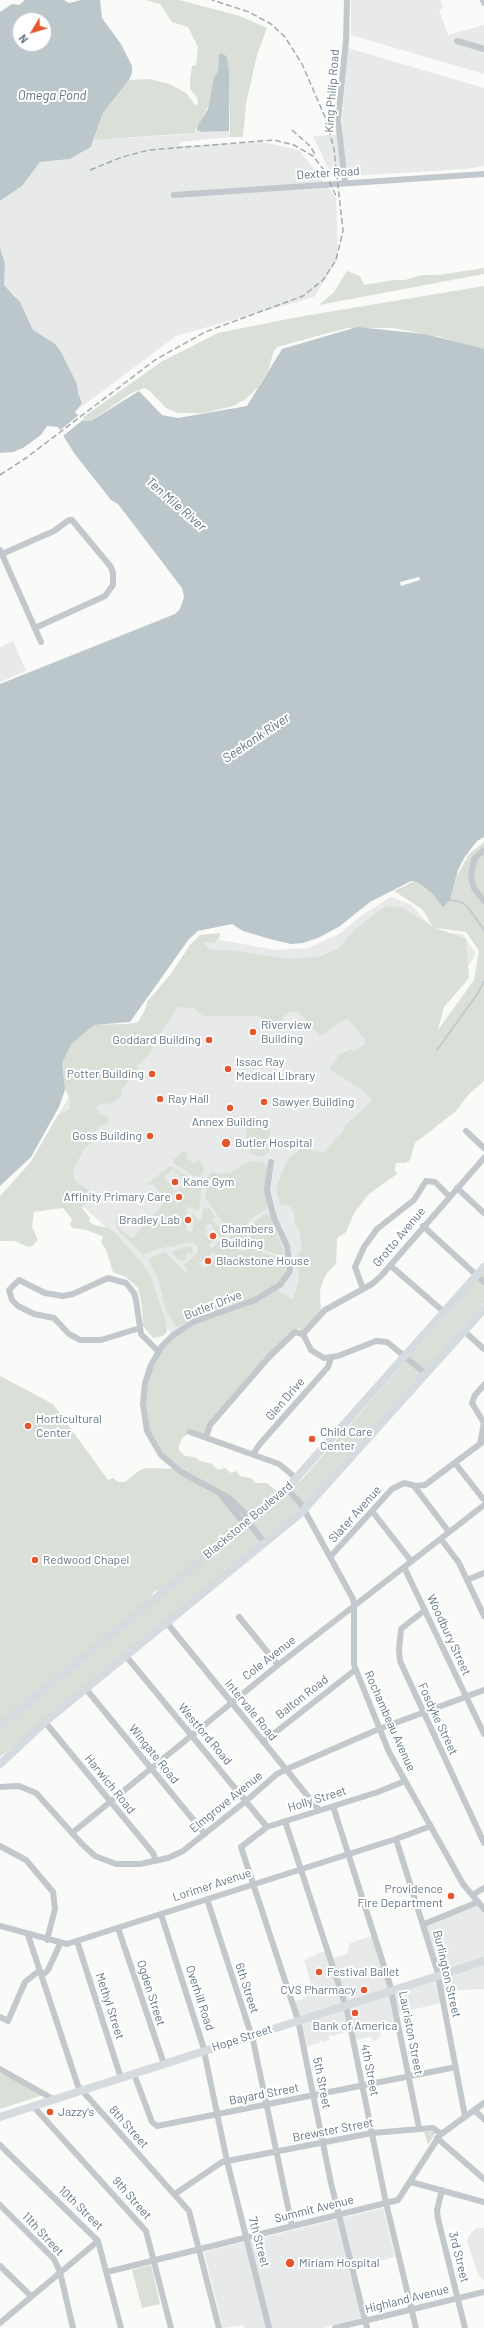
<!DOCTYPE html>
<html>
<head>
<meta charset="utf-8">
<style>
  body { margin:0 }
  #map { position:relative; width:484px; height:2328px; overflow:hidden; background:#fafaf8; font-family:Barlow,sans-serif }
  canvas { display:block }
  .north { position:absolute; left:12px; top:12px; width:40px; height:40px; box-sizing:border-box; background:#fff; border:1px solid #c1c8cd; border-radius:50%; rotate:232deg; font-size:11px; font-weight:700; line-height:16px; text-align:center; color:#657683 }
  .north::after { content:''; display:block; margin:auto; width:14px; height:18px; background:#e4572e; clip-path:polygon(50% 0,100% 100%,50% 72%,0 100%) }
</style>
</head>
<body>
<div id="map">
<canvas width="484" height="2328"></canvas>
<div class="north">N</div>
</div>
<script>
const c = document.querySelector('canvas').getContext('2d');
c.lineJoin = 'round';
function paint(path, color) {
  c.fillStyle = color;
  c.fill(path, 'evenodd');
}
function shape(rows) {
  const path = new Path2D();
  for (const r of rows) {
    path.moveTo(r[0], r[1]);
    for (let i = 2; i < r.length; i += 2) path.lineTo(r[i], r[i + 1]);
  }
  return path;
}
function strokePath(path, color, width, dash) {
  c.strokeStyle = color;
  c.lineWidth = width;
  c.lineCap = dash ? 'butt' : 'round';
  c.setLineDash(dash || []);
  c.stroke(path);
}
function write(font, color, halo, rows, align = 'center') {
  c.font = font + ' Barlow,sans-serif';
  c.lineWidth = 4;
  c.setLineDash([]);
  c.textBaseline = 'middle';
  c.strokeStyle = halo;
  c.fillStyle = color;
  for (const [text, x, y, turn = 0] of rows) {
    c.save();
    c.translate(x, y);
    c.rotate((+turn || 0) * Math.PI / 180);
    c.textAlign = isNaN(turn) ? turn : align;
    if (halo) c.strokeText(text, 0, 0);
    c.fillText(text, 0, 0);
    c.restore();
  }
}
const built = shape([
  [351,0,441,0,443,8,439,10,448,35,484,25,484,74,351,35],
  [348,48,484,88,484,166,466,169,332,177,313,136,343,134,342,118],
  [197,130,201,132,229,131,230,137,181,142,179,146,262,142,299,150,336,198,338,259,314,297,176,336,76,411,82,401,78,393,77,385,63,356,33,330,15,295,4,285,5,264,0,248,0,201,22,186,40,162,65,160,80,154,92,146,94,140,175,135,194,133],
  [13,641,26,671,0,682,0,647],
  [391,897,410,904,437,932,463,934,476,954,420,1043,423,1125,321,1256,307,1299,222,1383,167,1329,153,1292,119,1240,34,1160,68,1098,70,1074,140,1021,203,942,221,940,276,950,308,948,339,934,362,915],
  [478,1901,484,1907,484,1989,441,1991,442,2003,397,2013,398,2025,385,2027,382,2023,379,2027,381,2036,374,2042,370,2037,354,2040,351,2031,331,2036,329,2035,329,2040,323,2042,320,2040,319,2043,305,2047,294,2002,308,1996,307,1989,312,1987,304,1960,319,1953,328,1951,332,1958,347,1954,350,1943,375,1935,392,1988,440,1972,425,1922],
  [383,2208,395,2257,349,2269,362,2318,323,2328,244,2328,243,2325,223,2328,204,2252],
  [477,2228,484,2228,484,2281,478,2274,467,2241,470,2234]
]);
const green = shape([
  [145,0,179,0,240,16,267,28,257,55,246,104,243,137,230,137,229,89,218,61,218,71,214,77,209,105,194,133,94,140,103,113,129,80,149,79,170,84,186,93,195,105,198,104,197,97,190,89,190,80,192,66,196,65,198,47,188,27,172,22,160,4],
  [484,268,484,274,319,305,334,292,347,271,360,276,364,285,393,280,405,280,421,275,438,275],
  [484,286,484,364,462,345,441,337,393,328,347,328,277,347,273,353,269,369,258,387,246,399,233,406,204,413,177,413,166,408,150,391,144,388,130,394,91,421,84,421,82,418,161,362,218,333,298,317],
  [484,842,484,1081,469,1094,456,1111,415,1143,410,1160,406,1163,396,1163,395,1170,397,1174,366,1196,355,1211,346,1232,337,1238,336,1264,327,1273,322,1283,320,1291,321,1313,303,1333,299,1328,293,1331,205,1435,192,1431,182,1438,179,1446,179,1450,185,1456,195,1457,200,1461,212,1464,218,1470,225,1468,231,1473,236,1471,240,1476,251,1478,256,1483,267,1483,280,1494,160,1593,157,1590,152,1594,154,1598,0,1725,0,1376,53,1404,108,1480,113,1478,118,1482,125,1482,140,1470,147,1468,177,1469,166,1457,147,1426,144,1391,156,1354,182,1328,245,1303,275,1289,293,1300,299,1279,297,1254,302,1250,300,1233,295,1223,294,1212,290,1206,281,1205,277,1194,277,1186,284,1168,288,1159,306,1145,313,1151,324,1152,343,1131,345,1125,367,1106,372,1100,364,1091,329,1069,339,1055,351,1049,354,1051,364,1045,365,1039,347,1018,320,1036,299,1012,291,1011,283,1017,282,1022,276,1025,258,1016,203,1016,194,1008,178,1007,156,1039,150,1054,137,1066,138,1070,122,1089,121,1096,116,1101,107,1104,102,1103,96,1107,100,1114,109,1118,109,1123,98,1127,96,1131,98,1136,84,1149,74,1168,73,1177,76,1182,93,1193,82,1208,90,1218,89,1221,94,1225,108,1228,114,1232,142,1263,151,1277,165,1319,167,1332,163,1336,153,1338,143,1326,142,1306,138,1288,126,1277,113,1272,106,1250,101,1242,103,1238,102,1236,86,1230,72,1228,70,1224,72,1219,63,1208,34,1212,32,1227,38,1240,32,1246,28,1247,15,1241,0,1241,0,1196,30,1163,58,1115,70,1109,70,1099,63,1085,61,1062,78,1025,127,1024,138,1022,145,1010,147,1002,170,975,190,945,200,935,220,933,219,939,214,942,203,943,211,950,228,950,291,959,319,957,338,949,354,930,386,906,401,907,433,927,422,909,394,891,464,858,457,872,458,874,469,854],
  [436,928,466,932,479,951,474,980,438,1030,444,1007,469,978,466,939],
  [256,1117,264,1119,270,1131,269,1152,262,1157,251,1154,246,1135,247,1123],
  [183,1151,188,1153,186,1157,194,1164,198,1160,203,1165,204,1170,201,1176,194,1176,173,1163,173,1160],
  [255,1161,264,1163,267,1167,267,1208,247,1222,247,1244,254,1250,285,1259,287,1261,286,1273,278,1283,258,1296,199,1316,177,1327,166,1311,158,1278,148,1259,165,1252,185,1272,188,1270,184,1265,197,1254,198,1246,191,1242,157,1249,143,1255,117,1229,116,1220,123,1212,118,1219,118,1227,132,1239,165,1202,162,1199,164,1196,152,1184,146,1185,170,1166,202,1185,199,1209,194,1210,194,1216,201,1221,203,1209,209,1208,215,1217,212,1220,217,1226,221,1225,228,1240,229,1235,227,1229,205,1197,209,1174,211,1172,221,1174,230,1173,246,1163],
  [173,1169,183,1179,182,1180,185,1184,175,1191,164,1177],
  [177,1191,181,1191,185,1197,177,1204,172,1198,173,1194],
  [187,1207,194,1208,190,1222,194,1223,192,1232,186,1231],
  [210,1223,221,1239,212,1249,208,1245,214,1241,212,1238,209,1240,205,1234,208,1232,205,1226],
  [239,1239,243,1240,246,1250,242,1251,230,1247,230,1244],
  [213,1252,218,1258,204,1268,200,1263],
  [266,1213,270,1216,285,1256,254,1247,250,1243,252,1224],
  [190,1246,193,1251,192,1254,189,1252,185,1255,187,1258,184,1260,179,1260,173,1254,174,1250],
  [484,1272,484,1303,297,1512,0,1757,0,1731,283,1497,304,1477],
  [0,2073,43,2095,0,2109],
  [424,2132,436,2132,428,2145],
  [151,2265,160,2304,142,2308,132,2270]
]);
const water = shape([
  [25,0,64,0,69,3,81,0,100,0,102,18,121,44,132,66,132,73,129,80,103,113,91,147,70,159,40,162,22,186,0,201,0,12,12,4,19,5],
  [20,20,44,20,44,44,20,44],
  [222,53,227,57,229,72,229,131,201,132,197,130,198,125,208,109,214,77,218,71,219,55],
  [0,248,5,264,4,285,20,302,33,330,55,344,61,352,77,384,78,393,82,403,75,412,84,421,91,421,139,391,162,415,178,418,247,406,282,349,357,327,425,334,484,349,484,837,477,841,464,858,457,872,450,900,443,907,433,894,418,882,411,881,370,902,340,926,320,937,303,943,291,944,270,939,243,931,232,924,198,931,189,939,130,1022,94,1025,72,1043,62,1063,65,1090,59,1107,31,1157,0,1186,0,684,175,614,180,609,184,597,182,588,118,504,111,500,74,453,58,427,47,426,41,435,23,448,13,452,0,453]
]);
const pier = shape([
  [80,414,84,419,63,436,59,431],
  [419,577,420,580,401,586,400,582]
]);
const stream = shape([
  [450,900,461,902,468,907,484,930],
  [437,1050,478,993,484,981]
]);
const minor = shape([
  [483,0,484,3],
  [457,41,484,49],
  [345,183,338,120,346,41,347,0],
  [174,195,484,174],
  [0,550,41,642],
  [2,554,54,531,69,520,72,520,111,567,113,573,113,585,105,596,35,628],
  [484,850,474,859,471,877,474,888,484,901],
  [466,1131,484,1148],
  [457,1188,484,1213],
  [423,1226,484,1282],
  [391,1266,444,1312],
  [363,1289,355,1267,364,1247,377,1229,414,1200,426,1181,435,1182,449,1196],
  [140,1328,101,1340,80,1340,69,1334,54,1318,34,1314,18,1306,12,1300,9,1290,19,1280,45,1293,63,1296,73,1294,108,1278,126,1283,134,1293,136,1300,141,1334,159,1352],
  [464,1331,484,1349],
  [303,1334,325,1310,372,1284,381,1276,484,1158],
  [484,1385,475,1395,472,1403,484,1423],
  [190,1432,279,1464,296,1478],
  [206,1437,210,1425,269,1357,295,1332,303,1334,311,1350,324,1358,338,1356,376,1341,387,1342,426,1374],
  [480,1444,484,1422],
  [254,1453,259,1445,328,1367,331,1358],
  [455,1463,484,1500],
  [414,1486,449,1532],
  [287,1489,301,1504,353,1599,354,1606,354,1665,389,1752,463,1884,484,1909],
  [221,1495,242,1521,248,1522,265,1543],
  [372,1511,411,1561],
  [248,1522,248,1516,229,1498,181,1472,161,1455,147,1431,143,1404,145,1383,151,1365,162,1346,172,1336,193,1322,255,1300,280,1285,290,1271,287,1246,274,1218,269,1199,267,1189,271,1162],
  [441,1539,459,1563,484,1616],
  [330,1557,392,1489,404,1483,416,1486,425,1485,484,1441],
  [404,1567,484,1734],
  [467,1580,484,1573],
  [425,1610,401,1629,399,1650,400,1661,484,1843],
  [239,1617,278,1665],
  [167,1623,319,1810],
  [126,1656,267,1827],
  [86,1689,205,1834],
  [45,1722,153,1853,156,1861],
  [263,1742,355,1670],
  [0,1787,19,1786,36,1793,82,1844,95,1856,116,1864,140,1864,168,1858,183,1851,246,1801,277,1774,287,1769,379,1729,484,1690],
  [333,1806,390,1985,419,2128],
  [285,1821,347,2010,386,2203,416,2328],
  [72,1833,278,1665,484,1505],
  [396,1839,437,1970,465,2116],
  [0,1846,26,1860,53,1892,55,1909,47,1940],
  [472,1895,484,1888],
  [207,1899,253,2040,292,2226],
  [161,1914,203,2046,227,2161,269,2328],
  [424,1924,478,1902],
  [0,1926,67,1944,396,1839,431,1826],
  [118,1928,164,2064],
  [28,1935,78,2086,189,2211,219,2328],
  [77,1941,121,2078],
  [42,1976,48,1970,60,1944],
  [0,2017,8,2021,25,1982,40,1970],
  [0,2069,53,2099],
  [134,2074,152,2122,157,2126,456,2067],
  [33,2106,146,2231,171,2328],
  [474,2110,484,2119],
  [437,2138,484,2179],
  [0,2145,98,2241,121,2328],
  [411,2182,484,2202],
  [442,2190,437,2210,438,2219,465,2328],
  [175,2194,222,2162,372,2133,433,2128,441,2134],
  [0,2205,54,2259,60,2272,73,2328],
  [0,2266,31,2296],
  [107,2272,398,2200,440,2135,484,2103],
  [0,2323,98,2241],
  [335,2328,484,2292],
  [367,2328,331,2183,298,2020,241,1847,267,1827,378,1792,405,1781]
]);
const major = shape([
  [0,1726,282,1494,484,1267],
  [0,1764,45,1722,300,1514,484,1309],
  [0,2117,484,1961]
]);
const rail = shape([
  [292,130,310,146,316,156],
  [90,170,122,157,149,150,274,140,294,145,313,156,324,170,336,196],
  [0,475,26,458,155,360,205,332,303,296,323,280,336,260,343,231,334,149,326,119,302,64,285,37,271,24,249,12,212,0]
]);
const markers = [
  [253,1032,4,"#e4572e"],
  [209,1040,4,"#e4572e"],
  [228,1069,4,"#e4572e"],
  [152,1074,4,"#e4572e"],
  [160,1099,4,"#e4572e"],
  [264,1102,4,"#e4572e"],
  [230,1108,4,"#e4572e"],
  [150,1136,4,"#e4572e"],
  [226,1143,5,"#e4572e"],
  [175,1182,4,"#e4572e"],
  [179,1197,4,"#e4572e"],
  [188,1220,4,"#e4572e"],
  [213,1236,4,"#e4572e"],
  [208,1261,4,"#e4572e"],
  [28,1426,4,"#e4572e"],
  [312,1439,4,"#e4572e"],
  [35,1560,4,"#e4572e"],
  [451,1896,4,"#e4572e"],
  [319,1972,4,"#e4572e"],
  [364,1990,4,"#e4572e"],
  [355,2013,4,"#e4572e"],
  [50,2112,4,"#e4572e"],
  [290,2263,5,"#e4572e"]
];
const streetNames = [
  ["King Philip Road",332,91,-86],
  ["Dexter Road",328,173,-4],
  ["Grotto Avenue",399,1237,-50],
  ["Butler Drive",213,1305,-21],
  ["Glen Drive",285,1399,-49],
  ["Slater Avenue",355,1514,-48],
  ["Blackstone Boulevard",248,1520,-40],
  ["Woodbury Street",449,1635,65],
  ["Cole Avenue",269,1658,-38],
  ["Balton Road",302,1697,-38],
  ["Intervale Road",251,1710,51],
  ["Fosdyke Street",438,1719,65],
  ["Rochambeau Avenue",390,1721,66],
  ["Westford Road",205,1734,50],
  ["Wingate Road",154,1754,51],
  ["Harwich Road",110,1784,51],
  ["Holly Street",317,1799,-17],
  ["Elmgrove Avenue",226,1802,-39],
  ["Lorimer Avenue",212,1885,-18],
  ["Burlington Street",447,1974,77],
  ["6th Street",247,1988,72],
  ["Ogden Street",151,1993,72],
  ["Overhill Road",200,1998,72],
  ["Methyl Street",110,2006,72],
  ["Lauriston Street",411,2033,79],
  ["Hope Street",242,2038,-18],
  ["4th Street",370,2070,79],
  ["5th Street",322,2083,79],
  ["Bayard Street",264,2094,-11],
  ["8th Street",129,2127,48],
  ["Brewster Street",333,2130,-11],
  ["9th Street",132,2198,49],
  ["10th Street",81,2208,44],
  ["Summit Avenue",314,2209,-14],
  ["11th Street",43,2234,47],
  ["7th Street",259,2242,75],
  ["3rd Street",459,2257,76],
  ["Highland Avenue",407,2299,-14]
];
const poiNames = [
  ["Riverview",261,1025],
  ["Building",261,1039],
  ["Goddard Building",201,1040,"right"],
  ["Issac Ray",236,1062],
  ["Medical Library",236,1076],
  ["Potter Building",144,1074,"right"],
  ["Ray Hall",168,1099],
  ["Sawyer Building",272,1102],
  ["Annex Building",230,1122,"center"],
  ["Goss Building",142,1136,"right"],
  ["Butler Hospital",235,1143],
  ["Kane Gym",183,1182],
  ["Affinity Primary Care",171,1197,"right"],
  ["Bradley Lab",180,1220,"right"],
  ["Chambers",221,1229],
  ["Building",221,1243],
  ["Blackstone House",216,1261],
  ["Horticultural",36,1419],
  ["Center",36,1433],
  ["Child Care",320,1432],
  ["Center",320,1446],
  ["Redwood Chapel",43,1560],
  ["Providence",443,1889,"right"],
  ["Fire Department",443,1903,"right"],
  ["Festival Ballet",327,1972],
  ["CVS Pharmacy",356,1990,"right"],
  ["Bank of America",355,2026,"center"],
  ["Jazzy's",58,2112],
  ["Miriam Hospital",299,2263]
];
const waterNames = [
  ["Omega Pond",52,96],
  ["Ten Mile River",176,504,41],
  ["Seekonk River",256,738,-34]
];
paint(built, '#e8e9e9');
paint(green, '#dadfd7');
paint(water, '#bbc7cb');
paint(pier, '#fafaf8');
strokePath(stream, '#bbc7cb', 1.5);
strokePath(minor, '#c3c8cc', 6);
strokePath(major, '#d6dbdf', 8);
strokePath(rail, '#a2aab0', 1.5, [6, 3]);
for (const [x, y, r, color] of markers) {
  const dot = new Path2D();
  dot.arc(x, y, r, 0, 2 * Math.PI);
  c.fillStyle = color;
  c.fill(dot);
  strokePath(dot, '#fff', 1.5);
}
write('12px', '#657683', '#fff', streetNames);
write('12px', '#657683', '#fff', poiNames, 'left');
write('italic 13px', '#60757c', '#fff', waterNames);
</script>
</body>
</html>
